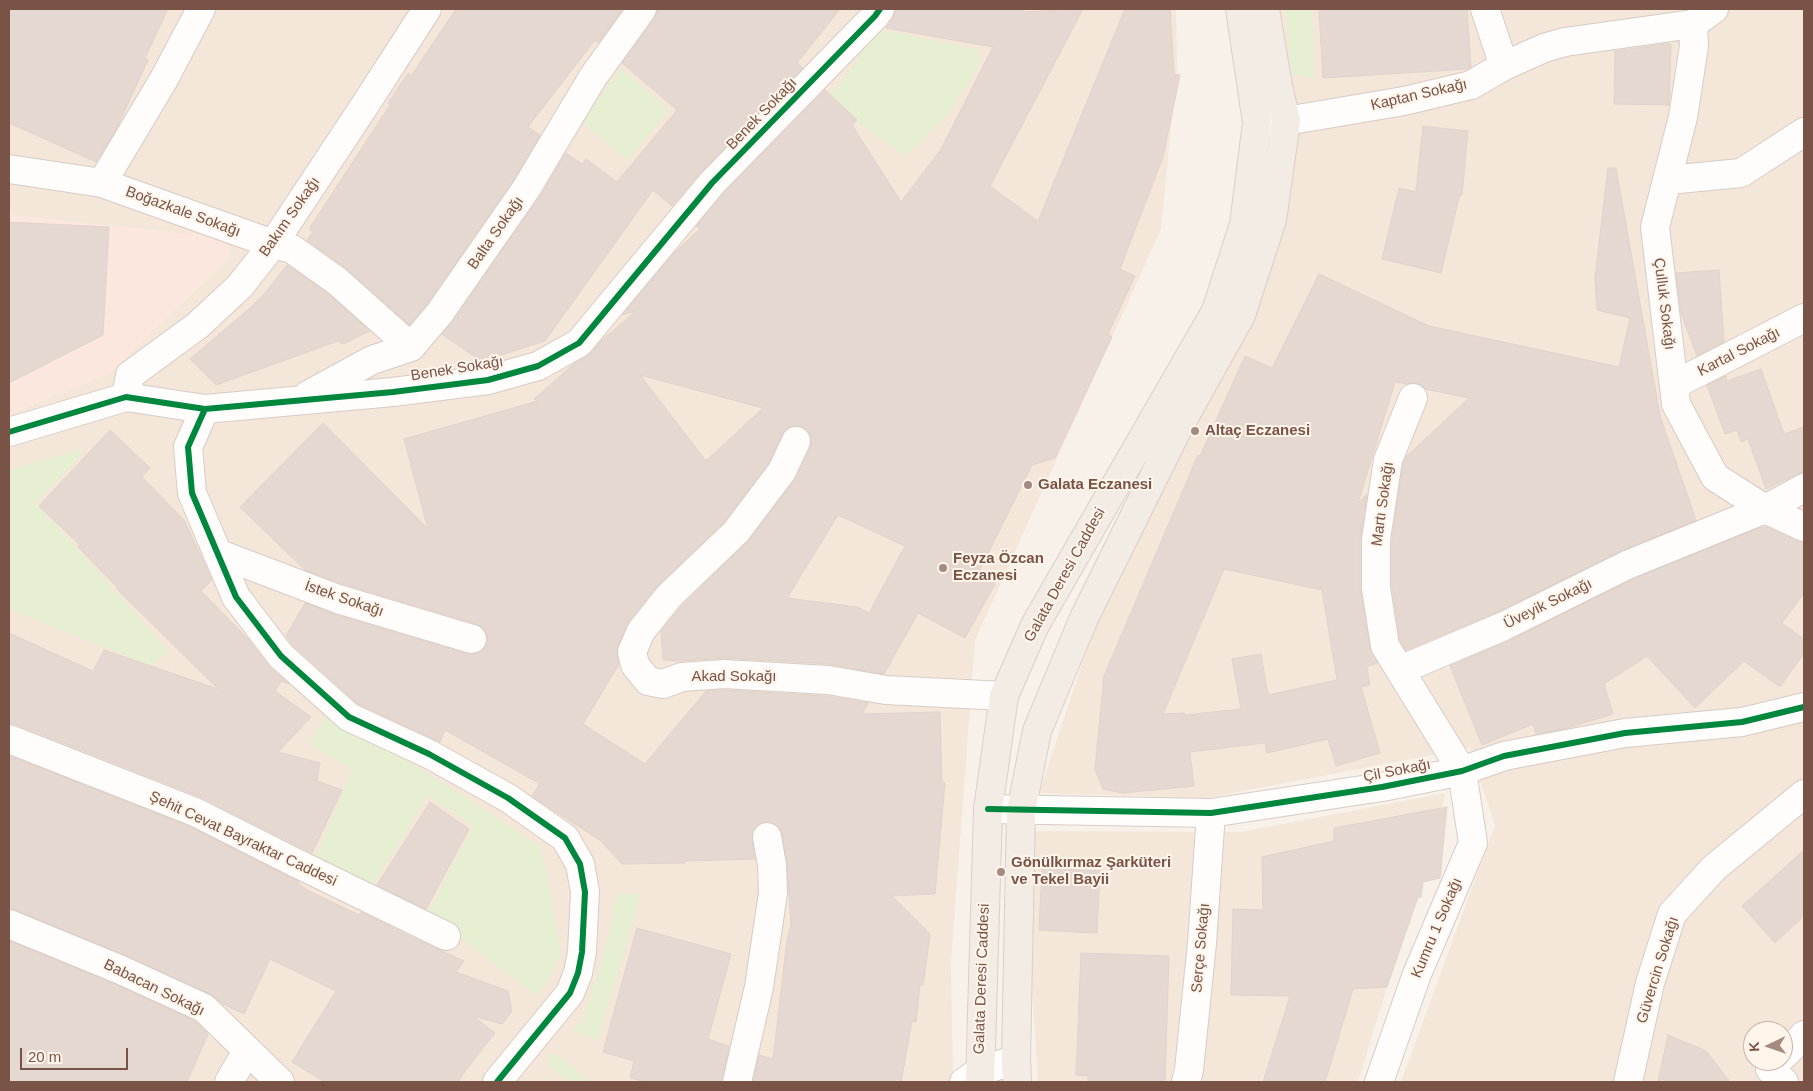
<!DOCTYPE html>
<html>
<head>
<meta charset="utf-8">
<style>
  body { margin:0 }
  #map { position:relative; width:1813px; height:1091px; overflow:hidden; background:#f8f1e9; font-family:Arial,sans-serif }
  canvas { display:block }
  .frame { position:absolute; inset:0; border:10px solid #795346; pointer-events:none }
  .north { position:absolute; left:1743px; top:1021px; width:50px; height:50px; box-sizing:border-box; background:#fff5eb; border:1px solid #c9b4a9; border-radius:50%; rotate:267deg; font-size:14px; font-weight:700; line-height:20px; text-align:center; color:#795346 }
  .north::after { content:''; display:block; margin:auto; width:18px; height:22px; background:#a58a7f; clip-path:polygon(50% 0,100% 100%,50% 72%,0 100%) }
  .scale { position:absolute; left:20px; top:1048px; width:108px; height:22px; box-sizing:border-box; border:2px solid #795346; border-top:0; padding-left:6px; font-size:15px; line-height:18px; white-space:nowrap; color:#795346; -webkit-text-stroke:4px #fff5eb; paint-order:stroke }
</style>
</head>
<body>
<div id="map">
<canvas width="1813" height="1091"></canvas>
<div class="frame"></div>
<div class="north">K</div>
<div class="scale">20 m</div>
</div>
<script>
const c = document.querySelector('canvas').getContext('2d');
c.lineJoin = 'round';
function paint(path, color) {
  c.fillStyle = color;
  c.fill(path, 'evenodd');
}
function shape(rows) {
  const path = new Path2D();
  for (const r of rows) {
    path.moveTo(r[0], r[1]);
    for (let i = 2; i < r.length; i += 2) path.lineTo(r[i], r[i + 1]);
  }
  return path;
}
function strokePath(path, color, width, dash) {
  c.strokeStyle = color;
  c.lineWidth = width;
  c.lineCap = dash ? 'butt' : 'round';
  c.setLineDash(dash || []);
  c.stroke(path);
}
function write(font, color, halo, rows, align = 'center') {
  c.font = font + ' Arial,sans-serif';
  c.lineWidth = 4;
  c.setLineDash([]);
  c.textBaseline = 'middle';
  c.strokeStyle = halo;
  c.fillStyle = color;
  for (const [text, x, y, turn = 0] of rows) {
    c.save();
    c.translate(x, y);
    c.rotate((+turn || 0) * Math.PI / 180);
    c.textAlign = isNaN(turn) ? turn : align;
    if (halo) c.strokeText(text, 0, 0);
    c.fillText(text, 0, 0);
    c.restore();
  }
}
const residential = shape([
  [9,9,1176,9,1177,67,1161,229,975,640,951,963,953,1082,9,1082,9,414,110,373,225,238,9,215],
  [1254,9,1804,9,1804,1082,1401,1082,1495,825,1469,748,1206,798,1039,793,1130,521,1251,194],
  [1753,1031,1783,1031,1783,1061,1753,1061],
  [1446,793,1358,1082,1038,1082,1022,831,1241,832]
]);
const commercial = shape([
  [9,215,225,238,230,258,110,373,9,414]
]);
const green = shape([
  [1285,9,1312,9,1315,78,1291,74],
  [879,29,979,50,980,65,946,117,906,156,827,101],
  [621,68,669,110,627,161,582,122],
  [78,450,82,454,36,503,169,651,152,666,9,609,9,470],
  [328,712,370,740,455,790,541,847,562,954,538,996,428,913,473,826,428,796,372,887,314,860,353,769,308,743],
  [617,893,641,894,598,1040,574,1031,583,1019,605,949],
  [554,1052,590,1082,570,1082,547,1064]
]);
const building = shape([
  [9,9,168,9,145,58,148,60,116,130,96,162,9,123,9,9],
  [456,9,623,9,598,43,595,40,528,127,540,135,513,181,427,304,409,325,347,269,307,240,313,232,309,229,390,105,388,103,408,73,411,76,456,9],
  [657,9,840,9,797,63,803,68,701,172,672,206,653,190,545,341,501,355,491,353,484,363,442,334,539,198,566,153,582,164,586,159,617,182,677,110,622,63,655,18,657,9],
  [895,9,1023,9,1023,12,1083,9,990,186,1038,221,1125,9,1170,9,1174,74,1180,75,1163,157,1120,269,1135,276,1108,334,1112,337,1055,458,1032,465,977,575,995,584,965,638,918,613,884,674,829,664,725,658,682,661,663,660,661,631,681,607,748,541,796,478,810,448,812,440,808,432,802,427,794,426,787,429,782,434,769,463,724,522,658,585,629,621,618,646,617,656,619,664,583,724,645,764,706,691,724,690,826,696,868,703,862,714,940,712,942,784,945,783,935,894,892,896,930,934,923,985,920,985,916,1022,912,1021,901,1082,753,1082,759,1055,773,1059,787,940,791,925,787,862,782,834,779,827,773,823,765,822,757,825,753,831,752,839,755,859,685,861,685,863,622,864,601,841,532,796,540,784,445,730,440,742,358,704,293,645,286,636,305,603,334,614,468,654,476,654,482,651,487,644,487,635,483,628,476,624,343,584,305,570,240,507,323,423,428,529,404,439,538,401,534,399,576,362,591,353,601,341,636,311,622,315,675,252,700,229,696,226,724,193,825,90,857,120,852,125,901,202,941,149,993,47,886,28,893,18,895,9],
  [640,375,763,408,706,461,640,375],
  [838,515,905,546,869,613,857,607,787,598,838,515],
  [1319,9,1467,9,1471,67,1468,69,1323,78,1319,9],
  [1666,44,1671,44,1669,105,1614,104,1615,51,1666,44],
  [1423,126,1468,131,1462,195,1460,194,1441,273,1382,259,1399,188,1416,192,1423,126],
  [1608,168,1616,168,1660,416,1696,520,1621,551,1497,612,1406,650,1400,640,1392,587,1392,540,1403,464,1406,457,1469,398,1425,389,1418,383,1411,383,1407,384,1395,382,1358,503,1367,494,1360,539,1360,588,1370,648,1377,663,1367,667,1370,685,1361,687,1380,753,1336,766,1328,739,1267,753,1265,743,1190,752,1194,786,1123,793,1103,789,1095,769,1104,676,1198,455,1200,456,1245,356,1272,368,1319,274,1429,326,1619,367,1630,318,1597,310,1595,278,1608,168],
  [1224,569,1322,590,1337,680,1268,695,1261,654,1232,659,1241,709,1185,715,1184,713,1163,714,1224,569],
  [9,222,109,227,103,335,9,383,9,222],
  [287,265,327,293,370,331,343,344,338,341,216,385,190,359,251,307,265,293,287,265],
  [1719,270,1724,342,1697,356,1681,313,1676,273,1719,270],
  [1761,369,1784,434,1804,427,1804,472,1797,474,1766,489,1748,439,1741,442,1737,430,1725,434,1707,385,1726,376,1727,381,1761,369],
  [110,430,150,468,142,477,184,520,212,580,201,591,248,639,270,668,289,684,281,681,275,691,311,717,278,752,320,763,317,781,342,790,312,853,201,797,15,724,9,724,9,633,93,671,104,650,218,689,116,588,117,587,78,547,80,545,39,506,110,430],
  [1767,527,1797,541,1804,542,1804,593,1782,623,1804,639,1804,653,1780,687,1744,661,1695,708,1647,656,1604,684,1613,714,1564,729,1536,734,1533,724,1482,745,1450,666,1511,640,1633,579,1759,528,1767,527],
  [9,756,189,826,299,882,298,884,309,891,359,915,361,912,411,937,464,961,456,972,508,991,512,1011,502,1024,473,1016,495,1033,465,1071,458,1082,325,1082,292,1062,336,991,270,959,244,1014,223,1004,210,994,127,956,15,910,9,909,9,756],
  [430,802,469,829,426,909,377,885,430,802],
  [1447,807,1440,878,1423,882,1421,897,1418,897,1387,987,1353,989,1325,1082,1263,1082,1290,996,1231,995,1233,909,1263,910,1262,857,1334,841,1334,828,1447,807],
  [1804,850,1804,916,1775,943,1742,906,1804,850],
  [1042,868,1100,871,1097,933,1039,930,1042,868],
  [637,928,731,954,708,1039,729,1046,722,1082,646,1082,630,1078,634,1061,603,1052,637,928],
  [9,941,115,984,195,1021,208,1034,187,1082,9,1082,9,941],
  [1081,953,1169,956,1165,1082,1088,1082,1088,1076,1076,1075,1081,953],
  [1668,1035,1706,1051,1730,1082,1658,1082,1668,1035]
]);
const minor = shape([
  [1485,9,1504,66],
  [1693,24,1694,46,1683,117,1655,227,1676,404,1715,477,1765,509,1804,527],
  [1257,123,1286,121,1404,101,1471,85,1504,66,1544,48,1565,42,1693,24,1714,9],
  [9,169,102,183,273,244,292,249,337,281,411,347],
  [1668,180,1741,173,1804,132],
  [102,183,164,79,201,9],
  [1674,385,1804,318],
  [308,395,372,360,411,347,439,314,526,189,593,77,642,9],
  [126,397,130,375,197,326,240,286,273,244,365,105,427,9],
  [205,409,188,447,192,493,236,597,281,656,349,717,429,754,508,798,565,838,580,864,585,892,582,952,578,973,570,993,497,1082],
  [9,432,126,397,205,409,393,392,488,380,538,366,579,343,712,183,875,16,880,9],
  [796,441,782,471,736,532,669,596,641,631,632,652,635,665,648,681,663,684,682,677,724,674,828,680,886,690,1004,696],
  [217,553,338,599,472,639],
  [1400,670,1504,626,1627,565,1765,509,1804,488],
  [9,739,195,812,294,862,446,936],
  [988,809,1211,813,1382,787,1462,771,1504,756,1625,733,1742,722,1804,707],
  [9,924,121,970,204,1008,280,1082],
  [1783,1056,1804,1035],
  [1778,1061,1770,1069,1784,1082],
  [229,1082,247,1051],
  [737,1082,759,987,773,893,772,865,767,837],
  [964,1082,979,1072,1016,1059],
  [1186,1082,1189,1070,1202,943,1211,813],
  [1379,1082,1417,974,1473,843,1462,771,1385,646,1376,588,1376,539,1388,460,1413,398],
  [1628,1082,1650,983,1672,914,1714,868,1804,794]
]);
const major = shape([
  [980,1082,988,809,1004,696,1035,625,1216,311,1244,224,1257,123,1240,9],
  [1017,1082,1016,1059,1021,811,1037,731,1084,618,1177,430,1241,315,1272,220,1286,121,1278,86,1265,9]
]);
const cycleway = shape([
  [205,409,188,447,192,493,236,597,281,656,349,717,429,754,508,798,565,838,580,864,585,892,582,952,578,973,570,993,497,1082],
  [9,432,126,397,205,409,393,392,488,380,538,366,579,343,712,183,875,16,880,9],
  [988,809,1211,813,1382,787,1462,771,1504,756,1625,733,1742,722,1804,707]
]);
const markers = [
  [1195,431,5,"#a58a7f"],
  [1028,485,5,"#a58a7f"],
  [943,568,5,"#a58a7f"],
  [1001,872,5,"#a58a7f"]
];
const streetNames = [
  ["Kaptan Sokağı",1419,95,-13],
  ["Benek Sokağı",762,114,-46],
  ["Boğazkale Sokağı",183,212,20],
  ["Bakım Sokağı",290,217,-55],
  ["Balta Sokağı",496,233,-55],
  ["Çulluk Sokağı",1664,304,83],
  ["Kartal Sokağı",1739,352,-27],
  ["Benek Sokağı",457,369,-9],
  ["Martı Sokağı",1383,504,-82],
  ["Galata Deresi Caddesi",1065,575,-61],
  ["İstek Sokağı",344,599,19],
  ["Üveyik Sokağı",1548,604,-26],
  ["Akad Sokağı",734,677],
  ["Çil Sokağı",1397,771,-11],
  ["Şehit Cevat Bayraktar Caddesi",243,839,25],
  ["Kumru 1 Sokağı",1437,928,-67],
  ["Serçe Sokağı",1201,948,-85],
  ["Güvercin Sokağı",1658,970,-73],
  ["Galata Deresi Caddesi",982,979,-88],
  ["Babacan Sokağı",154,988,26]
];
const poiNames = [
  ["Altaç Eczanesi",1205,431],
  ["Galata Eczanesi",1038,485],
  ["Feyza Özcan",953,559],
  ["Eczanesi",953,576],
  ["Gönülkırmaz Şarküteri",1011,863],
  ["ve Tekel Bayii",1011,880]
];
paint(residential, '#f4e6d9');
paint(commercial, '#fce7df');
paint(green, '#e6efd2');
paint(building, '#e5d8d0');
strokePath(building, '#e1d3cb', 1);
strokePath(minor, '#d6ccc6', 30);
strokePath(major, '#dacec8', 30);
strokePath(minor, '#fefdfc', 28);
strokePath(major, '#f3ece4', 28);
strokePath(cycleway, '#00873e', 6);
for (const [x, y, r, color] of markers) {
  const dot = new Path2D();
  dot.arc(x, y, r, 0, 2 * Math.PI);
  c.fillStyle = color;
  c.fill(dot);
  strokePath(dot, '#fff5eb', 2);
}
write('15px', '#795346', '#fff5eb', streetNames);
write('bold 15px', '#795346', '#fff5eb', poiNames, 'left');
</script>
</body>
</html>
